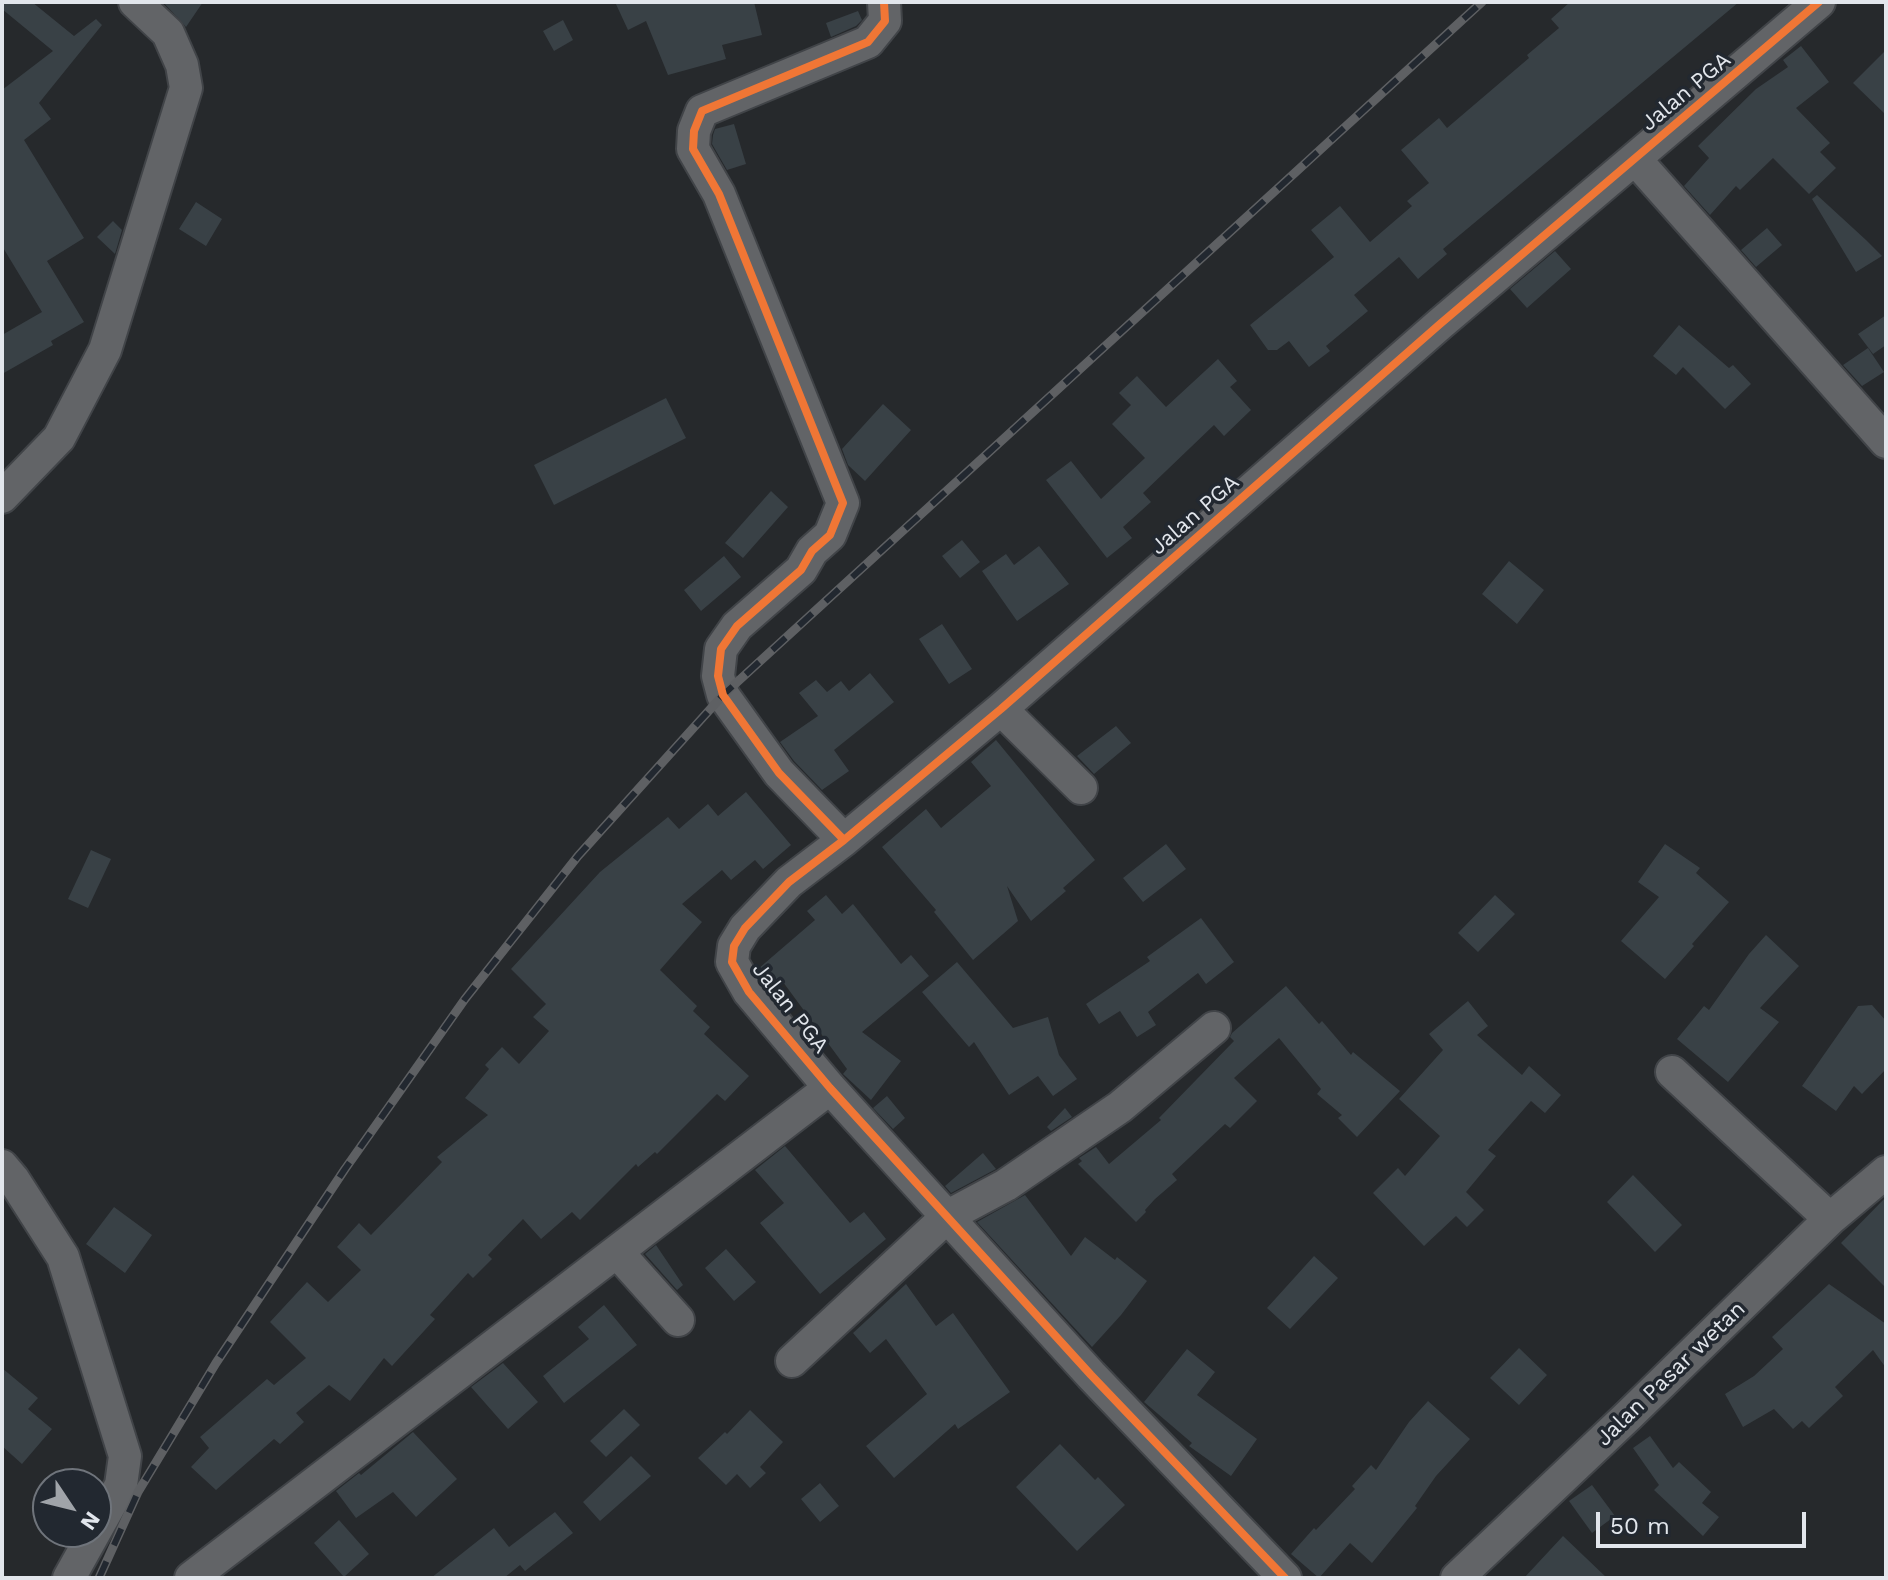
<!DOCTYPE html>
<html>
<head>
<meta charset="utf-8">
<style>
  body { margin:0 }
  #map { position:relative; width:1888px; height:1580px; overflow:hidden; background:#26292c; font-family:"Work Sans",sans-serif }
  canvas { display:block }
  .frame { position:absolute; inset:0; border:4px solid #e2e6ec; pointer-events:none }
  .north { position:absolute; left:32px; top:1468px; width:80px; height:80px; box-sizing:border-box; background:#222830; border:2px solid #6f747b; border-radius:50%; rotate:125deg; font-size:22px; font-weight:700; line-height:32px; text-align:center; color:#e2e6ec }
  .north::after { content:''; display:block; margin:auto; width:28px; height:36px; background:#a0a4a9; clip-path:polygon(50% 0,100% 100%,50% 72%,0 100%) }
  .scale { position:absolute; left:1596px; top:1512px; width:210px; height:36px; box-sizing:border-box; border:4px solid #e2e6ec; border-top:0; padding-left:10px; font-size:24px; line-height:28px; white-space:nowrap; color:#e2e6ec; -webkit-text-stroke:6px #222830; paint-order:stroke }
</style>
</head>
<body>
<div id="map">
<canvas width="1888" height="1580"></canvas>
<div class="frame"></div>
<div class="north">N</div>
<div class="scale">50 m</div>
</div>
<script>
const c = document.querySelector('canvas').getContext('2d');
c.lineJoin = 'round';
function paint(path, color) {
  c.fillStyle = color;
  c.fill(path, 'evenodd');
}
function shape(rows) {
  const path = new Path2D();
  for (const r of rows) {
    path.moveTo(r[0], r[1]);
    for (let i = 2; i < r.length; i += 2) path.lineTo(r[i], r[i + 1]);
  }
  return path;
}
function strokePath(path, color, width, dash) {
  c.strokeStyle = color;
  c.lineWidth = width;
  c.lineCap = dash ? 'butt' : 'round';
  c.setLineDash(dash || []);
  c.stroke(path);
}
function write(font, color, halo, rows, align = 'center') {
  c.font = font + ' "Work Sans",sans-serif';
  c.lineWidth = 7;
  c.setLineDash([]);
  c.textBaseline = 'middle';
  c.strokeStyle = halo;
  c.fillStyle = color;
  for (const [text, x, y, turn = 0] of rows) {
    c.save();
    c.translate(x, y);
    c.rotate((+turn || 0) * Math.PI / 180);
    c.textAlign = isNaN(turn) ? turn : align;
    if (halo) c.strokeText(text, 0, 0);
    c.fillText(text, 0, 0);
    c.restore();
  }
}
const building = shape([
  [2,2,32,2,74,36,96,19,102,25,39,103,51,119,24,140,84,238,47,261,84,322,51,341,53,345,2,374,2,335,42,312,2,246,2,90,53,51,2,9],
  [163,2,203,2,186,27],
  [615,2,754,2,762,35,722,45,726,59,668,75,646,21,628,30],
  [1570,2,1739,2,1443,249,1447,254,1418,279,1399,257,1354,295,1368,311,1326,346,1330,351,1309,367,1289,341,1277,350,1268,350,1250,325,1334,257,1311,230,1340,206,1370,242,1412,206,1407,201,1429,183,1401,150,1439,118,1447,128,1529,58,1527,55,1559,28,1551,19],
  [858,11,862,20,856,26,831,37,826,23],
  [563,20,573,40,554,51,543,31],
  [1801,46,1829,82,1796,108,1830,143,1820,152,1836,168,1809,194,1773,158,1740,190,1736,186,1710,215,1684,186,1709,158,1698,146,1756,89,1788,67,1783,60],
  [1886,50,1886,115,1853,83],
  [734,124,746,164,727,170,712,144,713,135,715,129],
  [1817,195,1866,240,1882,256,1856,272,1812,199],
  [196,202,222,219,206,246,179,229],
  [113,221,122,230,115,254,97,237],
  [1767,228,1782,245,1756,267,1741,250],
  [1555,251,1571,269,1527,308,1510,289],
  [1886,315,1886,345,1873,354,1858,334],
  [1679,325,1729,368,1733,365,1751,384,1725,409,1683,367,1676,375,1653,356],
  [1868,348,1884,372,1862,386,1843,365],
  [1218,359,1237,381,1230,387,1251,410,1224,436,1214,425,1143,493,1151,502,1123,527,1132,538,1107,558,1046,480,1071,461,1101,499,1145,458,1112,424,1131,405,1119,393,1137,376,1166,407],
  [666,398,686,438,554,505,534,465],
  [883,404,911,430,865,481,848,465,842,449],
  [771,491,788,507,743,558,725,543],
  [962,540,980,562,960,578,942,556],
  [1039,546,1069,584,1017,621,982,571,1006,554,1014,565],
  [724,556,741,577,701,611,684,590],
  [1509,561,1544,590,1517,624,1482,594],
  [942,624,972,669,949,684,919,639],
  [870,673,894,702,834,750,849,771,822,790,794,761,780,742,818,716,799,693,816,680,827,692,841,681,849,691],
  [1116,726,1131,743,1094,774,1077,756],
  [996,740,1095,860,1063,888,1066,891,1031,921,1007,886,1018,921,973,960,934,912,936,910,882,847,926,809,941,828,991,786,971,762],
  [746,792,791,845,763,869,755,860,731,880,722,870,682,904,702,922,660,970,697,1006,693,1011,710,1027,704,1034,749,1076,725,1101,717,1094,657,1154,655,1152,638,1167,636,1164,580,1220,572,1212,541,1239,523,1219,488,1255,492,1259,473,1278,468,1273,430,1315,435,1319,392,1366,384,1358,350,1401,329,1385,296,1413,304,1422,280,1444,274,1439,216,1490,191,1467,209,1448,200,1437,267,1379,274,1385,306,1358,270,1322,307,1282,328,1302,361,1270,337,1247,359,1223,371,1235,442,1162,437,1157,488,1115,465,1098,489,1069,485,1065,502,1047,519,1064,549,1031,533,1017,546,1004,511,969,600,872,668,817,679,829,708,804,718,816],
  [1166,844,1186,869,1143,902,1123,878],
  [1665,844,1700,868,1696,873,1729,902,1692,944,1694,946,1665,979,1621,941,1659,897,1638,882],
  [91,850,111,859,88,908,68,899],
  [826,895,842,914,853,904,901,964,911,955,929,976,862,1032,901,1061,871,1100,843,1074,847,1069,783,982,775,989,758,969,815,920,807,911],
  [1495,895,1515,914,1478,952,1458,933],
  [1201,918,1234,962,1206,984,1198,973,1148,1012,1156,1025,1137,1037,1120,1011,1099,1024,1086,1004,1150,961,1147,957],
  [1766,935,1799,966,1760,1008,1779,1022,1728,1082,1677,1039,1704,1006,1709,1010,1749,954],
  [957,962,1013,1028,1048,1017,1059,1055,1077,1079,1053,1096,1038,1076,1009,1095,974,1042,969,1047,922,992],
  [1286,986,1319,1024,1322,1021,1351,1055,1353,1052,1400,1091,1357,1137,1338,1118,1342,1115,1317,1094,1321,1089,1279,1038,1234,1078,1257,1101,1230,1128,1225,1124,1172,1174,1177,1180,1155,1199,1145,1210,1146,1212,1136,1222,1078,1164,1082,1161,1079,1158,1096,1147,1109,1164,1161,1120,1159,1118,1234,1041,1230,1037,1232,1033],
  [1468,1001,1488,1026,1477,1035,1522,1075,1529,1066,1561,1095,1545,1113,1531,1101,1488,1150,1496,1156,1466,1192,1484,1210,1467,1227,1456,1216,1424,1246,1373,1193,1398,1168,1405,1176,1440,1136,1399,1099,1443,1050,1429,1034],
  [1872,1005,1886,1021,1886,1069,1862,1094,1854,1086,1836,1111,1802,1086,1858,1006],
  [887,1096,905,1118,893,1129,873,1108],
  [1065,1108,1072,1117,1051,1131,1047,1127],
  [785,1146,850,1223,864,1212,886,1239,820,1294,760,1223,784,1203,755,1170],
  [983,1153,996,1169,951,1193,945,1186],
  [1633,1175,1682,1225,1655,1252,1607,1202],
  [1025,1195,1071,1256,1085,1237,1115,1260,1117,1257,1147,1281,1121,1315,1092,1347,977,1222],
  [1886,1197,1886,1288,1841,1243],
  [114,1207,152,1235,125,1273,86,1244],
  [656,1245,683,1285,677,1290,645,1254],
  [726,1249,756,1282,734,1301,705,1268],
  [1314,1256,1338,1278,1290,1329,1267,1308],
  [906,1284,936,1326,953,1313,1010,1392,958,1429,955,1424,894,1478,866,1446,927,1394,886,1339,870,1353,853,1333],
  [1829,1284,1886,1324,1886,1368,1873,1350,1835,1387,1843,1396,1809,1428,1802,1421,1793,1429,1774,1409,1743,1427,1725,1394,1754,1376,1783,1349,1772,1337],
  [604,1305,637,1345,564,1403,543,1376,589,1339,578,1327],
  [1519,1348,1547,1375,1519,1405,1490,1378],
  [1187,1349,1215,1372,1197,1395,1257,1439,1231,1476,1189,1446,1192,1443,1144,1402],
  [503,1363,538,1402,508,1429,471,1387],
  [2,1368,38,1398,28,1409,52,1429,22,1464,2,1446],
  [1428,1401,1470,1439,1436,1476,1415,1506,1417,1508,1372,1563,1350,1543,1319,1578,1291,1554,1314,1528,1316,1530,1355,1489,1352,1486,1371,1465,1376,1470,1409,1422],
  [624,1409,640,1425,606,1457,590,1441],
  [750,1410,783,1442,760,1467,766,1473,750,1488,737,1474,726,1485,698,1458,725,1432,727,1434],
  [413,1432,457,1479,416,1517,393,1492,356,1518,336,1491,359,1473,361,1475],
  [1650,1436,1673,1468,1679,1462,1711,1492,1702,1503,1719,1517,1703,1536,1654,1490,1659,1485,1633,1448],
  [1060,1444,1095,1480,1098,1477,1125,1505,1077,1551,1016,1487],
  [631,1456,651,1476,600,1521,583,1502],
  [820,1483,839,1506,820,1522,801,1499],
  [1592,1485,1615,1516,1592,1533,1569,1501],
  [555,1512,573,1533,525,1571,520,1565,504,1578,431,1578,494,1528,509,1547],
  [339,1520,369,1554,344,1577,314,1543],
  [1563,1536,1607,1578,1524,1578]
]);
const minor = shape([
  [1635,159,1886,442],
  [2,497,59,438,105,350,186,88,182,65,168,33,135,2],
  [1001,709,1081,788],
  [844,840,779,773,723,695,718,676,721,649,737,626,801,570,812,551,830,535,843,503,719,194,693,149,694,131,702,111,868,42,885,21,884,2],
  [1672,1072,1830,1219],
  [2,1166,13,1179,63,1257,125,1456,121,1485,69,1578],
  [618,1253,678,1320],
  [792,1361,948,1216,1006,1185,1120,1107,1214,1028],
  [191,1578,830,1088],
  [1285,1578,1091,1375,830,1088,749,992,732,962,734,946,745,928,789,882,844,840,1001,709,1440,324,1819,2],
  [1457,1578,1628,1416,1830,1219,1886,1172]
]);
const rail = shape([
  [99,1578,138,1492,216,1363,345,1169,465,999,578,856,723,695,1482,2]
]);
const cycleway = shape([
  [844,840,779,773,723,695,718,676,721,649,737,626,801,570,812,551,830,535,843,503,719,194,693,149,694,131,702,111,868,42,885,21,884,2],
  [1285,1578,1091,1375,830,1088,749,992,732,962,734,946,745,928,789,882,844,840,1001,709,1440,324,1819,2]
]);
const streetNames = [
  ["Jalan PGA",1686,92,-40],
  ["Jalan PGA",1195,515,-41],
  ["Jalan PGA",790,1008,52],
  ["Jalan Pasar wetan",1671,1374,-44]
];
paint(building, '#394146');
strokePath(minor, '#414448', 36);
strokePath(minor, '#626467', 32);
strokePath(rail, '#5e6063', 9);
strokePath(rail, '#222830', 6, [18]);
strokePath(cycleway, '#f07635', 8);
write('22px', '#e2e6ec', '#222830', streetNames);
</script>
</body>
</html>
